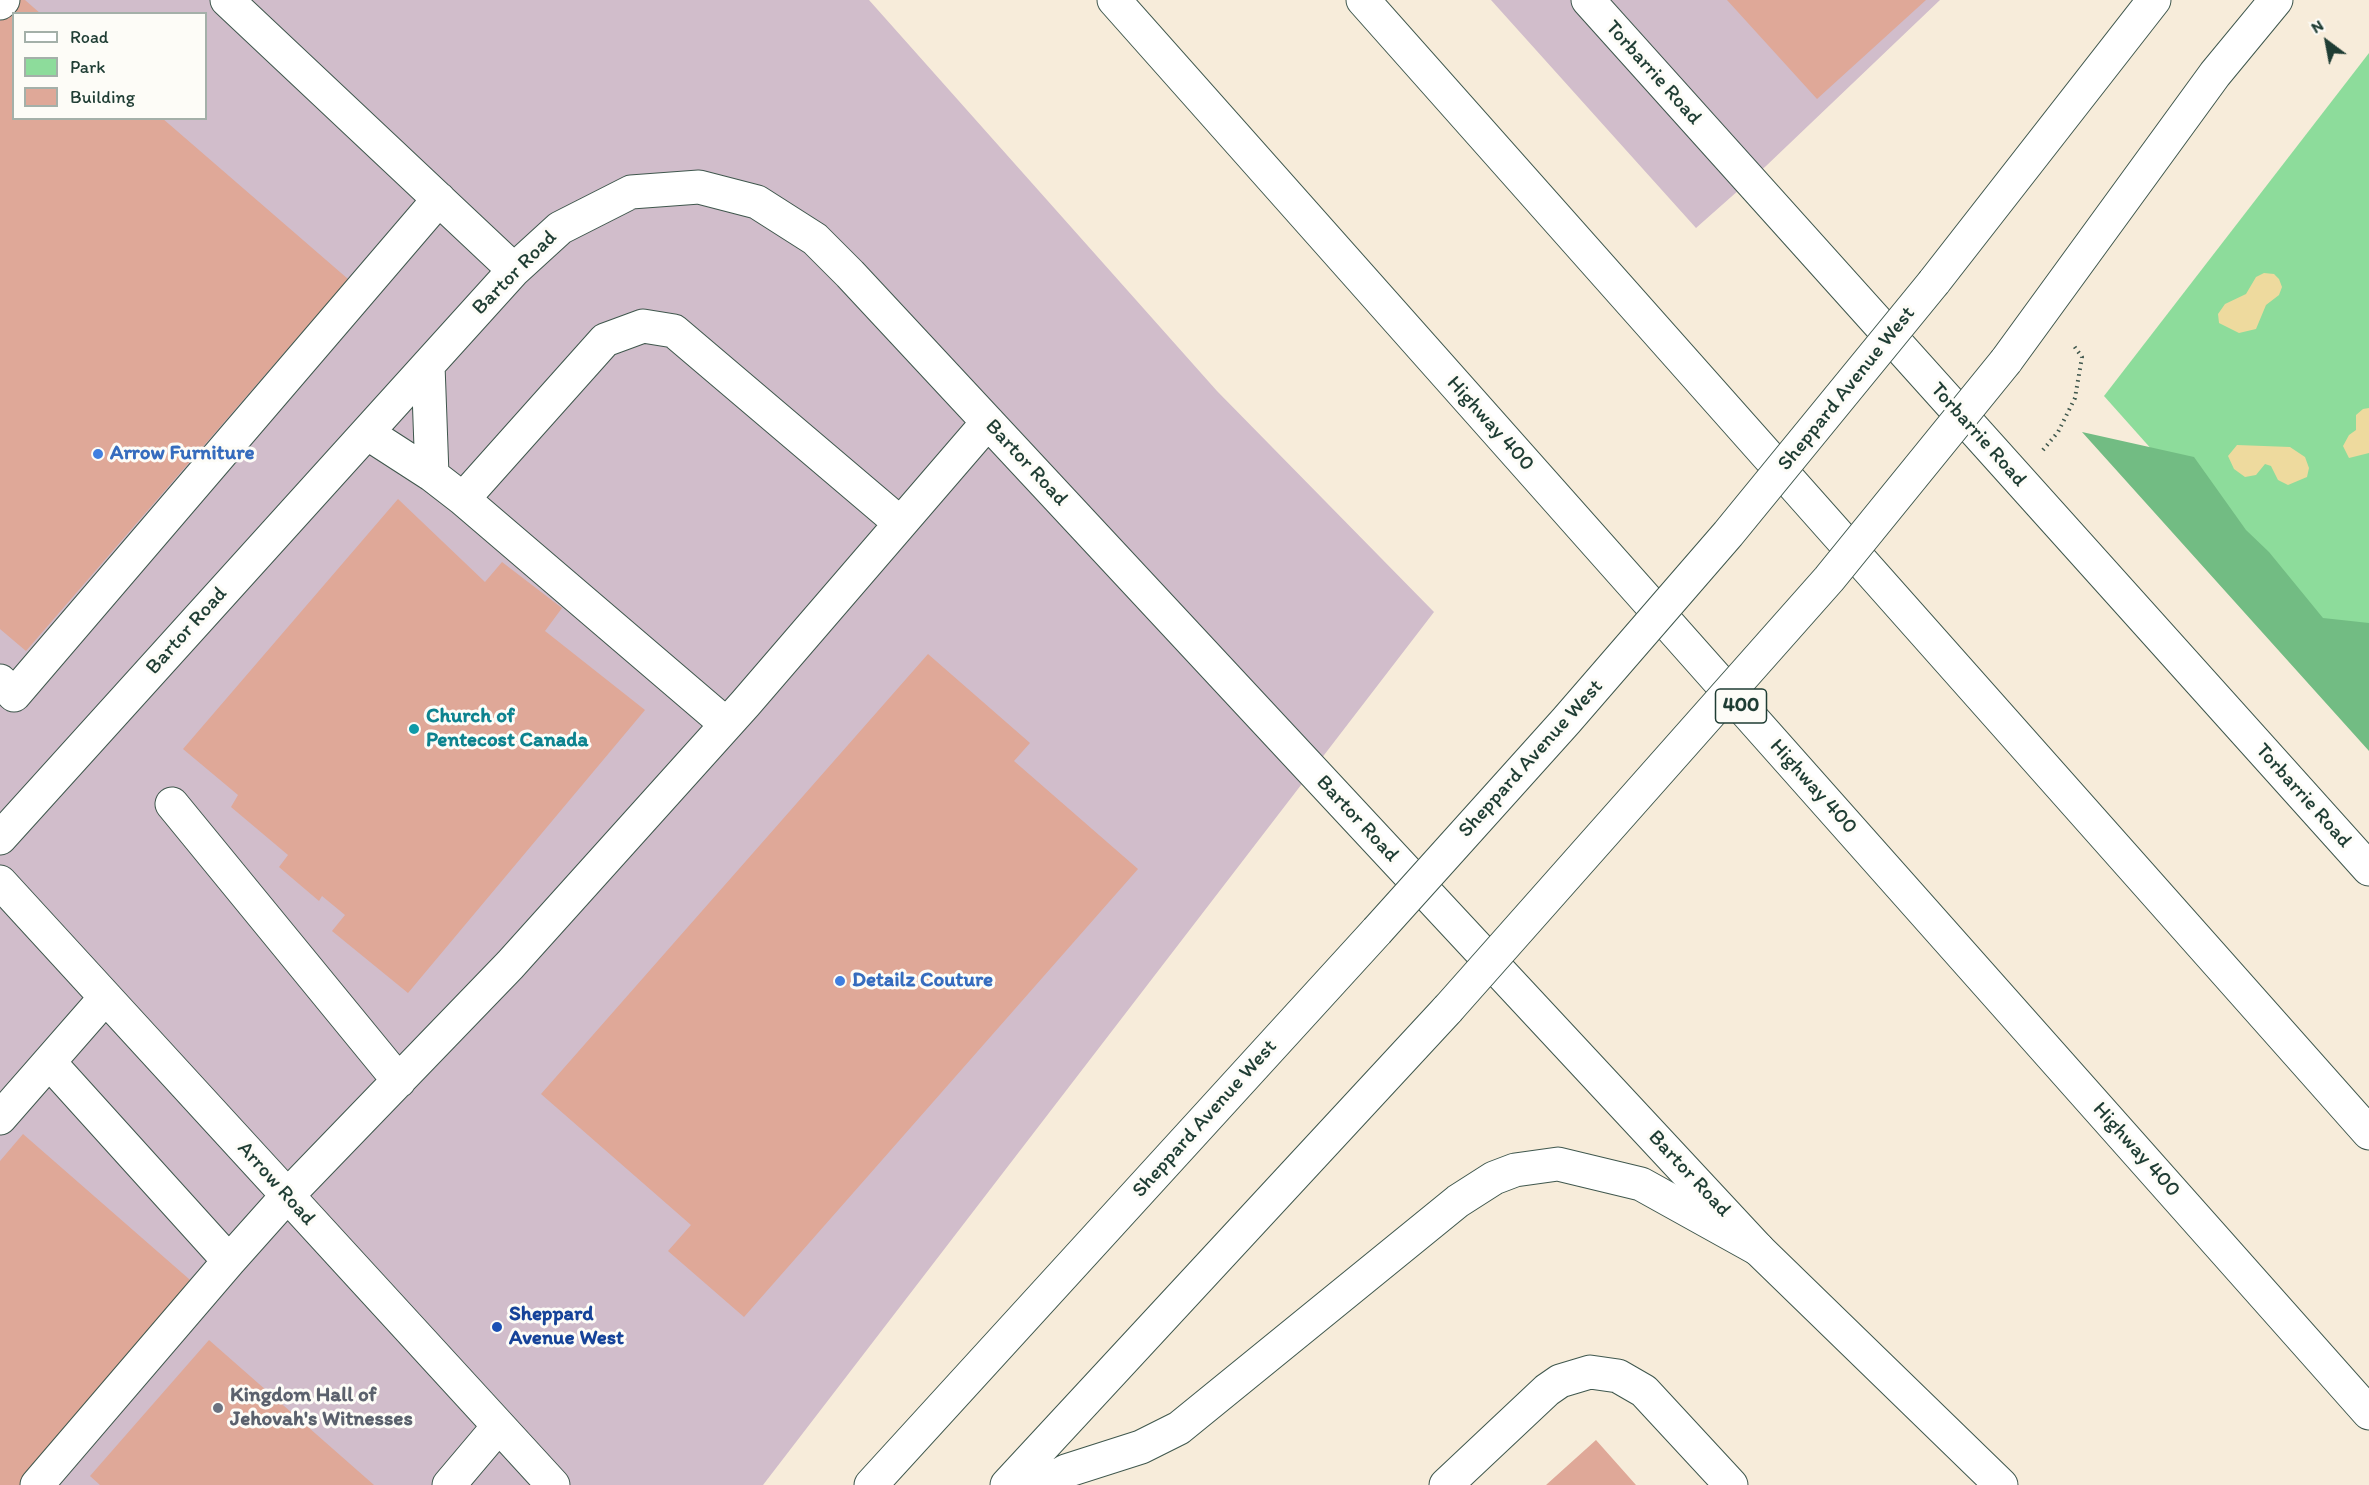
<!DOCTYPE html>
<html>
<head>
<meta charset="utf-8">
<style>
  body { margin:0 }
  #map { position:relative; width:2369px; height:1485px; overflow:hidden; background:#f7ecda; font-family:Itim,sans-serif }
  canvas { display:block }
  .legend { position:absolute; left:12px; top:12px; width:195px; height:108px; box-sizing:border-box; background:#fdfcf7; border:2px solid #a4b0a9; margin:0; padding:8px 10px; list-style:none; font-size:18px; color:#1f3d34 }
  .legend li { display:flex; align-items:center; gap:12px; height:30px }
  .legend b { width:30px; border:2px solid #a4b0a9 }
  .north { position:absolute; left:2297px; top:12px; width:60px; height:60px; -webkit-text-stroke:4px #fdfcf7; paint-order:stroke; rotate:328deg; font-size:16px; font-weight:700; line-height:24px; text-align:center; color:#1f3d34 }
  .north::after { content:''; display:block; margin:auto; width:21px; height:27px; background:#1f3d34; clip-path:polygon(50% 0,100% 100%,50% 72%,0 100%) }
</style>
</head>
<body>
<div id="map">
<canvas width="2369" height="1485"></canvas>
<ul class="legend">
<li><b style="height:8px;background:#fff"></b>Road</li>
<li><b style="height:16px;background:#8ddc9b"></b>Park</li>
<li><b style="height:16px;background:#dfa898"></b>Building</li>
</ul>
<div class="north">N</div>
</div>
<script>
const c = document.querySelector('canvas').getContext('2d');
c.lineJoin = 'round';
function paint(path, color) {
  c.fillStyle = color;
  c.fill(path, 'evenodd');
}
function shape(rows) {
  const path = new Path2D();
  for (const r of rows) {
    path.moveTo(r[0], r[1]);
    for (let i = 2; i < r.length; i += 2) path.lineTo(r[i], r[i + 1]);
  }
  return path;
}
function strokePath(path, color, width, dash) {
  c.strokeStyle = color;
  c.lineWidth = width;
  c.lineCap = dash ? 'butt' : 'round';
  c.setLineDash(dash || []);
  c.stroke(path);
}
function write(font, color, halo, rows, align = 'center') {
  c.font = font + ' Itim,sans-serif';
  c.lineWidth = 6;
  c.setLineDash([]);
  c.textBaseline = 'middle';
  c.strokeStyle = halo;
  c.fillStyle = color;
  for (const [text, x, y, turn = 0] of rows) {
    c.save();
    c.translate(x, y);
    c.rotate((+turn || 0) * Math.PI / 180);
    c.textAlign = isNaN(turn) ? turn : align;
    if (halo) c.strokeText(text, 0, 0);
    c.fillText(text, 0, 0);
    c.restore();
  }
}
const industrial = shape([
  [0,0,869,0,1217,391,1434,612,763,1485,0,1485],
  [14,14,206,14,206,118,14,118],
  [1491,0,1940,0,1766,166,1696,228]
]);
const green = shape([
  [2369,53,2369,693,2104,396]
]);
const forest = shape([
  [2082,432,2194,457,2246,530,2269,552,2323,618,2369,623,2369,751]
]);
const sand = shape([
  [2264,273,2274,274,2279,279,2282,287,2279,295,2266,305,2256,329,2239,333,2219,323,2218,314,2225,304,2246,294,2256,277],
  [2369,408,2369,453,2349,458,2343,446,2349,435,2356,430,2356,415,2363,409],
  [2237,445,2290,447,2305,457,2309,468,2307,477,2288,485,2278,480,2271,466,2265,464,2256,475,2245,477,2234,469,2228,456]
]);
const building = shape([
  [18,0,25,0,41,14,14,14,14,118,162,118,348,279,26,651,0,629,0,21],
  [1727,0,1926,0,1817,99],
  [398,499,485,582,502,562,562,608,545,631,645,710,408,993,332,931,345,915,322,896,319,901,279,867,288,855,231,807,238,795,183,749],
  [928,654,1030,743,1014,761,1138,869,744,1317,668,1251,691,1225,541,1094],
  [23,1134,197,1286,24,1485,0,1485,0,1161],
  [209,1340,374,1485,100,1485,90,1476],
  [1596,1440,1636,1485,1546,1485]
]);
const path = shape([
  [2043,450,2058,432,2075,398,2082,357,2074,346]
]);
const minor = shape([
  [227,0,514,270],
  [1588,0,2369,869],
  [0,3,3,0],
  [428,365,432,475],
  [367,433,432,475,463,499],
  [0,681,14,695,439,199],
  [726,724,463,499,605,340,643,326,674,331,900,523],
  [172,804,399,1081],
  [0,838,514,270,560,228,631,192,699,187,757,202,815,239,850,274,1758,1249,2001,1485],
  [0,882,553,1485],
  [49,1062,229,1261,287,1196,510,965,745,704,988,422],
  [0,1118,105,998],
  [37,1485,229,1261],
  [449,1485,498,1427],
  [1446,1485,1547,1390,1560,1381,1590,1372,1618,1376,1644,1391,1731,1485]
]);
const major = shape([
  [1934,282,2154,0],
  [2006,361,2215,74,2276,0],
  [871,1485,1377,931],
  [1007,1485,1448,1009],
  [1042,1485,1066,1471,1141,1447,1179,1428,1458,1201,1494,1178,1515,1170,1558,1164,1641,1184,1758,1249]
]);
const highway = shape([
  [1114,0,2369,1413],
  [1363,0,2369,1133]
]);
const majorBridge = shape([
  [1377,931,1566,721,1728,534,1934,282],
  [1448,1009,1829,579,2006,361]
]);
const markers = [
  [98,454,6,"#3f7fe0"],
  [414,729,6,"#0f9aa8"],
  [840,981,6,"#3f7fe0"],
  [497,1327,6,"#1a4fb4"],
  [218,1408,6,"#6b7280"]
];
const shields = [
  [1741,706,51]
];
const shieldNames = [
  ["400",1741,706]
];
const streetNames = [
  ["Torbarrie Road",1653,73,48],
  ["Bartor Road",515,273,-45],
  ["Sheppard Avenue West",1847,389,-51],
  ["Highway 400",1490,424,48],
  ["Torbarrie Road",1978,435,48],
  ["Bartor Road",1026,463,47],
  ["Bartor Road",187,631,-48],
  ["Sheppard Avenue West",1531,759,-48],
  ["Highway 400",1813,787,48],
  ["Torbarrie Road",2303,796,48],
  ["Bartor Road",1357,819,47],
  ["Sheppard Avenue West",1205,1119,-48],
  ["Highway 400",2136,1150,48],
  ["Bartor Road",1689,1174,47],
  ["Arrow Road",276,1184,48]
];
const shopNames = [
  ["Arrow Furniture",110,454],
  ["Detailz Couture",852,981]
];
const cultureNames = [
  ["Church of",426,717],
  ["Pentecost Canada",426,741]
];
const transitNames = [
  ["Sheppard",509,1315],
  ["Avenue West",509,1339]
];
const worshipNames = [
  ["Kingdom Hall of",230,1396],
  ["Jehovah's Witnesses",230,1420]
];
paint(industrial, '#d1bdcb');
paint(green, '#8ddc9b');
paint(forest, '#72bc83');
paint(sand, '#eeda9e');
paint(building, '#dfa898');
strokePath(minor, '#3f574d', 35);
strokePath(major, '#3f574d', 35);
strokePath(highway, '#3f574d', 35);
strokePath(path, '#3f574d', 4, [1.5, 4.5]);
strokePath(minor, '#fff', 33);
strokePath(major, '#fff', 33);
strokePath(highway, '#fff', 33);
strokePath(majorBridge, '#3f574d', 35, []);
strokePath(majorBridge, '#fff', 33);
for (const [x, y, r, color] of markers) {
  const dot = new Path2D();
  dot.arc(x, y, r, 0, 2 * Math.PI);
  c.fillStyle = color;
  c.fill(dot);
  strokePath(dot, '#fdfcf7', 2);
}
for (const [x, y, w] of shields) {
  const box = new Path2D();
  box.roundRect(x - w / 2, y - 17, w, 34, 4.5);
  c.fillStyle = '#fdfcf7';
  c.fill(box);
  strokePath(box, '#1f3d34', 1.5);
}
write('bold 20px', '#1f3d34', null, shieldNames);
write('21px', '#1f3d34', '#fdfcf7', streetNames);
write('bold 21px', '#366cbe', '#fdfcf7', shopNames, 'left');
write('bold 21px', '#0d838f', '#fdfcf7', cultureNames, 'left');
write('bold 21px', '#164399', '#fdfcf7', transitNames, 'left');
write('bold 21px', '#5b616d', '#fdfcf7', worshipNames, 'left');
</script>
</body>
</html>
